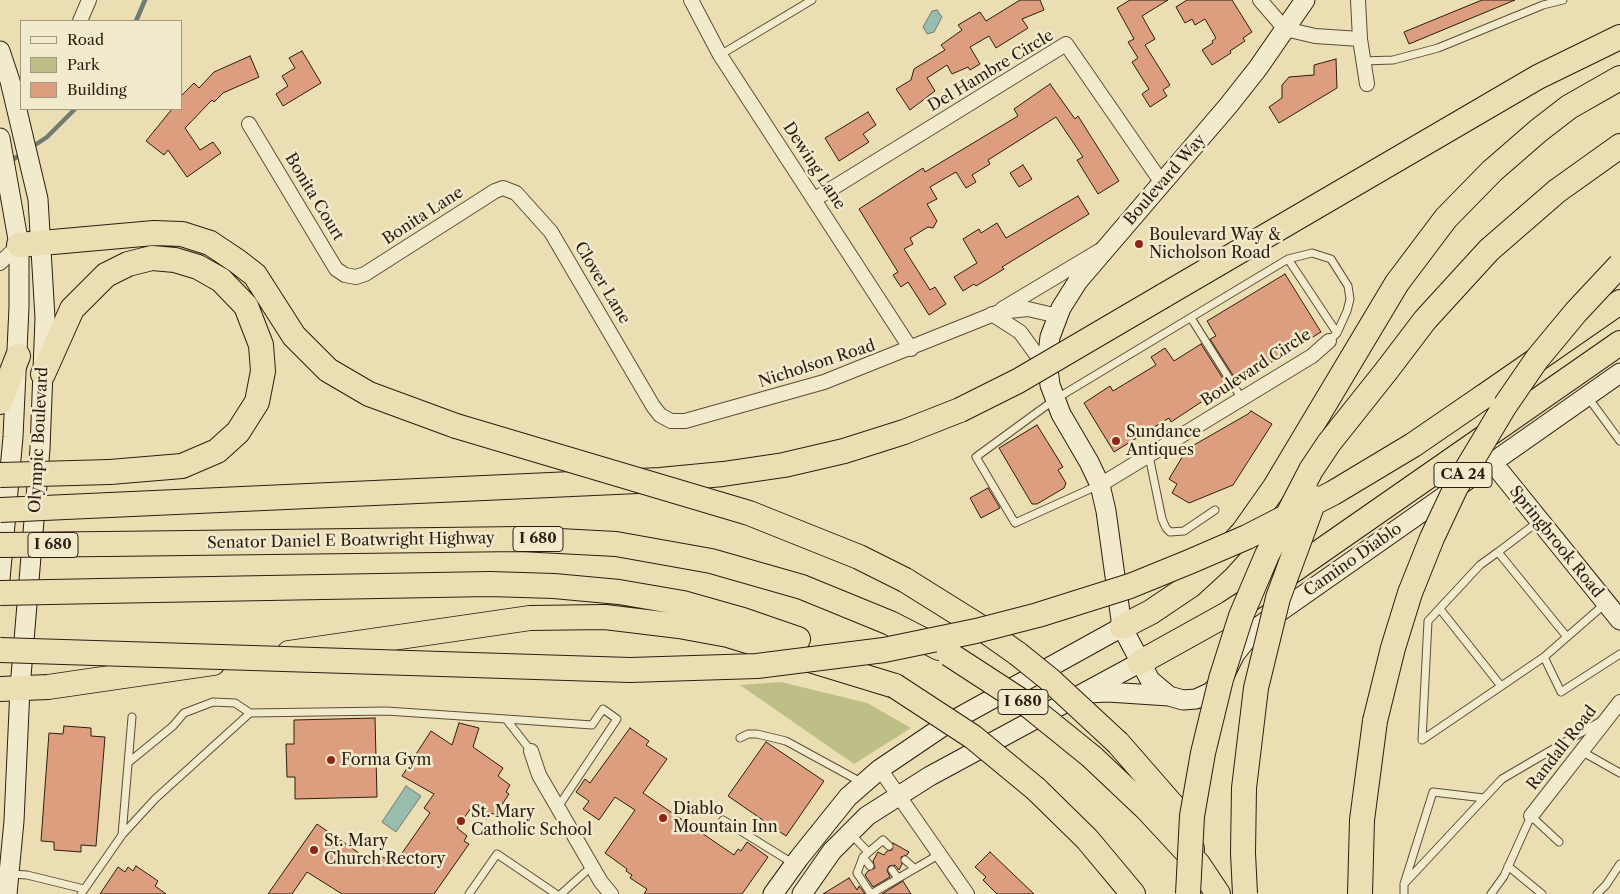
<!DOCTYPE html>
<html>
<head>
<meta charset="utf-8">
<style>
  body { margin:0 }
  #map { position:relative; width:1620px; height:894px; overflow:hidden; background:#ebdeb2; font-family:"Libre Caslon Text",serif }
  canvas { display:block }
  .legend { position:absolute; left:20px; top:20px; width:162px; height:90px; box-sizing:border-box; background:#f2eacd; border:1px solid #a39881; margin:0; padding:6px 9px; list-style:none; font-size:15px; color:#2d1d10 }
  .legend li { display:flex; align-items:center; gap:10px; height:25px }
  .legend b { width:25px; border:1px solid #a39881 }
</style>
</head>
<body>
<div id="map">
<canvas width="1620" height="894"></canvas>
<ul class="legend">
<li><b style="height:6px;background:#f2eacd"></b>Road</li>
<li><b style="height:14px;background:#bebf87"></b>Park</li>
<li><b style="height:14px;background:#dc9e7f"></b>Building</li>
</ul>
</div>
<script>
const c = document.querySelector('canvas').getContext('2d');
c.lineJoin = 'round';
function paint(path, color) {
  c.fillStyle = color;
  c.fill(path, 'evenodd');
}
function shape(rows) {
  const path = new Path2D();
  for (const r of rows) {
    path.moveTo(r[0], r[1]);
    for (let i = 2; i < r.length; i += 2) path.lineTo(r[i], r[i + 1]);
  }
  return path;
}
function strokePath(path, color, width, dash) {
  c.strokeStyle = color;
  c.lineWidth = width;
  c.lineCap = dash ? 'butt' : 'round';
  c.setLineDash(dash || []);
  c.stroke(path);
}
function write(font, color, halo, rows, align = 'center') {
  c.font = font + ' "Libre Caslon Text",serif';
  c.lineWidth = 5;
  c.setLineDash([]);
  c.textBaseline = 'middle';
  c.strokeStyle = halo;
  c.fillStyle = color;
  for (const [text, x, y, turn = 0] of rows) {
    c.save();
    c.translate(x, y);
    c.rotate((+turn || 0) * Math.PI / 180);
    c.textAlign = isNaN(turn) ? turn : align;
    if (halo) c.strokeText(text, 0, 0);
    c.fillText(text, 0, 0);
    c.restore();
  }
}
const green = shape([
  [781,682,867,703,911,728,854,764,740,685]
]);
const water = shape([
  [937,10,942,17,934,32,927,34,923,27,932,11,937,10],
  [406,786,421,796,396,832,382,822,406,786]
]);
const stream = shape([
  [136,21,145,0],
  [32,147,47,137,75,109],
  [9,162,23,153]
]);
const building = shape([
  [1020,0,1040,0,1044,10,1022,19,1028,28,996,48,989,36,970,47,980,64,970,70,968,67,952,74,947,65,927,78,935,91,910,110,896,89,911,80,914,69,945,50,941,45,962,30,958,25,980,12,986,21,1020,0],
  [1130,0,1168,0,1142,16,1155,39,1145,45,1170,85,1163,90,1167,96,1150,107,1142,94,1149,89,1132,62,1138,58,1128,42,1134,39,1117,8,1130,0],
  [1187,0,1232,0,1252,32,1243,38,1245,41,1230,51,1231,53,1212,65,1202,50,1213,43,1212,41,1216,38,1205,19,1195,25,1192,19,1185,23,1176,7,1187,0],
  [1482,0,1515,0,1409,44,1404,32,1482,0],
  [302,51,321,83,283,106,276,94,288,86,282,76,295,68,289,58,302,51],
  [250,56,259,77,223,93,214,102,212,100,185,128,200,150,213,142,221,153,187,177,168,150,164,155,146,141,172,109,181,109,181,96,194,83,199,88,214,72,250,56],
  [1336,59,1337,88,1279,123,1269,107,1282,98,1282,85,1289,77,1314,75,1314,65,1336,59],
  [1050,84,1075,119,1078,116,1119,181,1098,194,1077,160,1083,157,1056,117,988,160,990,164,972,175,976,182,966,188,956,172,930,187,937,199,927,204,937,221,933,228,928,227,910,238,913,244,904,249,930,290,935,287,946,304,929,315,908,282,901,287,893,275,898,272,859,209,923,168,925,172,1018,116,1014,109,1050,84],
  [868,112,876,125,863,134,869,142,839,161,825,138,868,112],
  [1023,165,1032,179,1019,187,1010,173,1023,165],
  [1078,196,1089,214,1002,267,1004,269,976,286,974,284,963,291,954,277,977,263,963,239,979,229,981,233,997,223,1006,238,1078,196],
  [1285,274,1321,332,1242,380,1241,377,1236,380,1210,339,1216,336,1207,321,1285,274],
  [1201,344,1227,385,1171,422,1169,418,1114,452,1084,403,1110,386,1113,391,1156,365,1151,357,1165,348,1174,361,1201,344],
  [1251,411,1272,424,1233,485,1189,503,1172,493,1177,484,1169,479,1187,449,1248,414,1251,411],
  [1037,425,1063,467,1058,470,1066,483,1064,488,1037,504,1032,504,999,448,1037,425],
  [988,488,1000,508,981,518,970,498,988,488],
  [375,718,377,797,295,799,295,777,287,777,286,744,294,744,294,720,375,718],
  [459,723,479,728,473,747,503,768,498,776,510,785,506,792,509,794,495,815,492,813,487,819,471,808,457,828,467,836,464,841,469,844,434,894,342,894,307,872,292,894,268,894,317,824,369,860,373,854,385,858,393,866,430,813,424,808,434,794,402,776,431,731,452,745,459,723],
  [64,726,91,728,91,736,105,737,96,846,81,845,81,852,54,850,54,842,41,841,49,733,63,734,64,726],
  [630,728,649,741,646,745,667,759,643,793,734,855,738,849,741,851,747,842,768,857,742,894,644,894,647,889,630,878,632,875,626,871,627,869,605,853,635,810,615,797,599,820,583,809,589,801,576,792,585,779,590,783,630,728],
  [766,742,824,781,786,836,728,796,766,742],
  [893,843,909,852,907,855,901,857,902,864,899,870,895,865,889,866,887,870,890,877,873,887,865,875,868,871,875,868,873,861,878,852,884,855,887,851,892,850,893,843],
  [990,852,1034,894,997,894,983,880,986,877,975,867,990,852],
  [136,866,158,881,155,886,166,894,100,894,118,867,125,872,128,867,133,871,136,866],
  [849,878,857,890,859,886,865,894,823,894,849,878],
  [903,881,911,894,882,894,903,881]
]);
const lane = shape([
  [720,55,812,0],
  [1363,61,1393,60,1438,48,1543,5,1563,0],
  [1288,259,1337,333],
  [1191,318,1242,399],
  [1587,396,1620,441],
  [1149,456,1162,519,1166,528,1170,532,1184,531,1215,510],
  [1099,485,1015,523,976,457,1054,400,1288,259,1312,253,1331,259,1348,286,1350,299,1347,311,1337,333,1329,341],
  [1539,521,1498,552,1567,637],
  [1498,552,1480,565,1428,621,1422,740,1544,657,1606,603],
  [1440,609,1501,686],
  [1544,657,1561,692,1620,654],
  [250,713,386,711,506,719],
  [740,738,748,734,757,734,786,741,861,782],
  [531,751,506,719,592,725,603,709,617,719,558,807],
  [1581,751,1620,773],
  [723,820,794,864],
  [851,834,868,852],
  [122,835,132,717],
  [889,846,883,840,863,857,857,873,871,894,940,854],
  [863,857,870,866],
  [905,860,914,868],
  [1508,866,1542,894],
  [892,870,898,878],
  [11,874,27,875,84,889],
  [1404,884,1502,779,1601,721],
  [81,894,122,835,155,799,250,713,235,703,213,702,184,713,173,726,129,762],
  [469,894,497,854,556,894],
  [561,894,592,866],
  [1404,894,1404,884,1433,792,1484,798],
  [1491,894,1504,876,1531,816,1559,842],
  [1597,894,1606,885,1620,864]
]);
const street = shape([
  [691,0,720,55,911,349],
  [1260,0,1285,29,1315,36,1360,39],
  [1358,0,1360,39,1367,84],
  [80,21,89,0],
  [249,124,336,269,345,275,356,277,365,274,495,191,503,188,516,193,551,232,653,406,660,415,671,421,685,421,824,382,999,312,1028,309,1058,316],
  [815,199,1066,44,1162,183],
  [0,263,19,245],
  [1002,309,1099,251],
  [992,314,1020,332,1047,369],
  [1100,485,1312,356,1329,341],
  [531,751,539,775,601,882,611,894],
  [880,769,967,894],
  [1531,816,1620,702]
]);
const secondary = shape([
  [1305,0,1258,68,1228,106,1078,281,1061,308,1050,337,1047,361,1050,385,1061,414,1089,462,1100,485,1106,511,1122,627,1150,680,1169,696,1183,700,1196,699,1211,692,1221,682,1235,654,1255,629,1620,373],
  [0,51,10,81,38,199,45,318,40,449,20,688,14,821,7,894],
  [0,138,19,245,19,307,13,437,0,579],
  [1493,463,1620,620],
  [1088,693,1108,692,1169,696],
  [773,894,799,858,848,797,880,769,945,725,1122,627],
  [802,894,832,851,867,816,930,776,1139,663]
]);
const highway = shape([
  [19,245,154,233,182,234,210,243,237,261,255,275,294,336,328,370,369,394,456,426],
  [1163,296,1538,77,1620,37],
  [1387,370,1425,320,1489,250,1557,191,1620,146],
  [43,374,72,309,106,275,128,264,152,258,175,260,198,267,221,280,246,306,261,345,263,371,257,402,238,432,217,451,182,466,110,472],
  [1483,397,1620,302],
  [0,402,18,356],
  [110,505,660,480,723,474,784,465,844,451,904,432,960,410],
  [106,544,521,539,616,544,711,561,802,587,890,623,939,648],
  [905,580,977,625,1018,654],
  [101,591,490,584,554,586,619,592,683,603,743,620,798,639],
  [1122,627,1151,612,1191,585,1217,561,1244,531,1275,487,1397,283,1446,218,1492,171,1538,131,1569,107,1620,78],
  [289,653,530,618,605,617,679,626,728,635,895,686],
  [1139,663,1229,613,1275,583,1620,343],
  [0,689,48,687,213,663],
  [1118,743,1173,806,1192,849],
  [1092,757,1147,809,1198,864,1218,894],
  [1036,789,1087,839,1133,894],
  [1360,894,1362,820,1375,721]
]);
const highwayBridge = shape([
  [960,410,1018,381,1163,296],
  [456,426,749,513,859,557,905,580],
  [0,475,110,472],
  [0,510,110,505],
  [0,545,106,544],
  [0,593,101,591],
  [0,650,630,670,757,666,884,650,976,631,1038,615,1130,586,1189,562,1247,537,1333,493,1413,445,1483,397],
  [949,654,1029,706,1092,757],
  [1018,654,1049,679,1118,743],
  [895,686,973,737,1036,789],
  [1375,721,1393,648,1410,593,1432,538,1456,487,1504,407,1537,359,1576,312,1620,265],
  [1188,894,1192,816,1203,753,1221,679,1241,616,1267,555,1311,470,1329,443,1387,370],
  [1245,894,1243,853,1244,788,1256,688,1278,598,1315,498]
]);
const markers = [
  [1139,244,5,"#8f2418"],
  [1116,441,5,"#8f2418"],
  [331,760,5,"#8f2418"],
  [663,818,5,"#8f2418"],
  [461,821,5,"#8f2418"],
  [314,850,5,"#8f2418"]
];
const shields = [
  [1463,475,58],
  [538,539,50],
  [53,545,50],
  [1023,702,50]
];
const shieldNames = [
  ["CA 24",1463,475],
  ["I 680",538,539],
  ["I 680",53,545],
  ["I 680",1023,702]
];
const streetNames = [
  ["Del Hambre Circle",991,71,-31],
  ["Dewing Lane",814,166,57],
  ["Boulevard Way",1165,180,-49],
  ["Bonita Court",314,197,59],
  ["Bonita Lane",423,216,-33],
  ["Clover Lane",602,283,59],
  ["Nicholson Road",817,364,-18],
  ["Boulevard Circle",1256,368,-33],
  ["Olympic Boulevard",39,440,-87],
  ["Senator Daniel E Boatwright Highway",351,541,-1],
  ["Springbrook Road",1556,542,51],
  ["Camino Diablo",1353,560,-35],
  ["Randall Road",1562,748,-52]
];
const poiNames = [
  ["Boulevard Way &",1149,235],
  ["Nicholson Road",1149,253],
  ["Sundance",1126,432],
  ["Antiques",1126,450],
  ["Forma Gym",341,760],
  ["Diablo",673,809],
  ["Mountain Inn",673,827],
  ["St. Mary",471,812],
  ["Catholic School",471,830],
  ["St. Mary",324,841],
  ["Church Rectory",324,859]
];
paint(green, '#bebf87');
paint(water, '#98bcae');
strokePath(water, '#6d7c6f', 1);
strokePath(stream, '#6d7c6f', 4.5);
paint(building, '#dc9e7f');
strokePath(building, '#2d1d10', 1);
strokePath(lane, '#5c4d38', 9);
strokePath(street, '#5c4d38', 16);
strokePath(secondary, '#2d1d10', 21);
strokePath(highway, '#2d1d10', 26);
strokePath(lane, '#f2eacd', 7);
strokePath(street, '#f2eacd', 14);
strokePath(secondary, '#f2eacd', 19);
strokePath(highway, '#ebdeb2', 24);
strokePath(highwayBridge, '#2d1d10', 26, []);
strokePath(highwayBridge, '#ebdeb2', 24);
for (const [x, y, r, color] of markers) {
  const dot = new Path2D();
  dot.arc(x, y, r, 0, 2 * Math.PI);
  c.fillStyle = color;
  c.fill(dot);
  strokePath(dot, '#f2eacd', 2);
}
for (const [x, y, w] of shields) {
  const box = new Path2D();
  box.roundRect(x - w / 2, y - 12.5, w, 25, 4);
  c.fillStyle = '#f2eacd';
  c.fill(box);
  strokePath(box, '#2d1d10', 1);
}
write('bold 15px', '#2d1d10', null, shieldNames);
write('16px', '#2d1d10', '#f2eacd', streetNames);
write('16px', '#2d1d10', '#f2eacd', poiNames, 'left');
</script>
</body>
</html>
